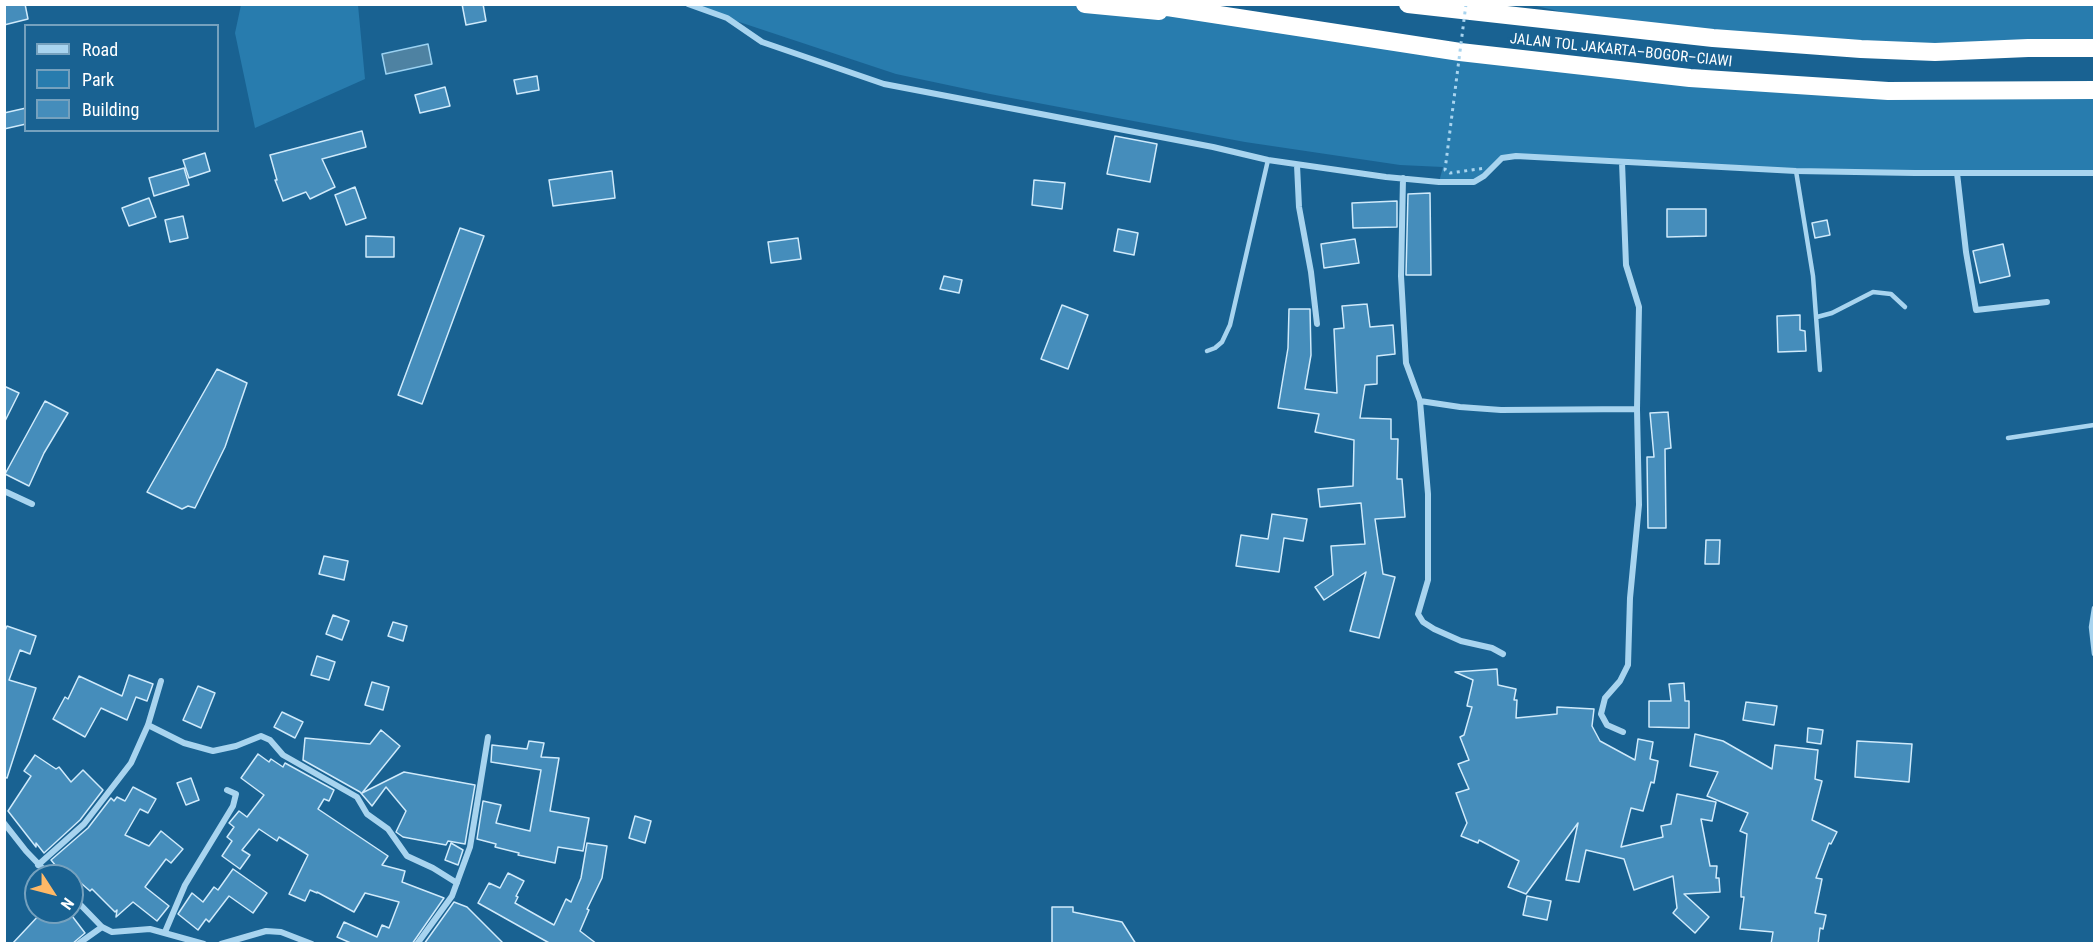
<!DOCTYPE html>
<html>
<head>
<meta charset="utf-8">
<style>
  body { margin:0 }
  #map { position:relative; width:2099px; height:948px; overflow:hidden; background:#196292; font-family:"Roboto Condensed",sans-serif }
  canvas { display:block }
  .frame { position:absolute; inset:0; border:6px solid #fff; pointer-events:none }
  .legend { position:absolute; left:24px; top:24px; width:195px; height:108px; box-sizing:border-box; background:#196292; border:2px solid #75a1be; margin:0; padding:8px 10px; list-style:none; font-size:18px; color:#fff }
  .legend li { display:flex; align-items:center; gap:12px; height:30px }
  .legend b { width:30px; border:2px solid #75a1be }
  .north { position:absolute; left:24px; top:864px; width:60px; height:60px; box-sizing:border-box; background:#196292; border:2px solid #75a1be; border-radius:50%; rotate:126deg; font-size:16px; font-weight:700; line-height:24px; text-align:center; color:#fff }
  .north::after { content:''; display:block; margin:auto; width:21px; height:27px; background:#ffb967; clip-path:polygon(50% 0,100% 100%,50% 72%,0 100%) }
</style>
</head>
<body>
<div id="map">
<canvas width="2099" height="948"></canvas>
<div class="frame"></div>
<ul class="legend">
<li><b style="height:8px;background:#a8d4ef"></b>Road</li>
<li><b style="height:16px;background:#287cae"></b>Park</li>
<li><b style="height:16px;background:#458dbb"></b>Building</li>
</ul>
<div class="north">N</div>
</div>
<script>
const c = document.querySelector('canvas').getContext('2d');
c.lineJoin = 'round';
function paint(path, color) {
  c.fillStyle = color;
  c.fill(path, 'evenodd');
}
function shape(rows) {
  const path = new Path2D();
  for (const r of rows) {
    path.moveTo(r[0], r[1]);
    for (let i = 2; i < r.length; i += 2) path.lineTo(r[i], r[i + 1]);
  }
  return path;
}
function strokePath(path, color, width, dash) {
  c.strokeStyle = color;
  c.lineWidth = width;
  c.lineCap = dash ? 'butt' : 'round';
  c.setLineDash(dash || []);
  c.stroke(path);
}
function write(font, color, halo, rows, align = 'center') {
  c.font = font + ' "Roboto Condensed",sans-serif';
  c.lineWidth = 6;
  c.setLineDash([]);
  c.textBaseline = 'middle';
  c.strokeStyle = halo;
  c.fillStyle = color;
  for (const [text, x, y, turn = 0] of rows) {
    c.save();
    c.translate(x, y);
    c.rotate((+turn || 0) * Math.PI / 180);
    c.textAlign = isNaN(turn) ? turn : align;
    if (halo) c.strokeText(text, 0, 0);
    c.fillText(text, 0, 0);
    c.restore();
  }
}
const green = shape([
  [241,5,358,5,365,79,255,128,235,33],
  [688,5,1085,5,1690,78,2094,90,2094,175,1796,171,1506,156,1479,179,1439,182,1443,167,1400,165,1245,142,990,94,896,74],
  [1532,5,2094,5,2094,48,1935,52,1584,17]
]);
const water = shape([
  [428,44,432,64,386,74,382,54,428,44]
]);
const building = shape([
  [4,4,25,4,28,19,4,25,4,4],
  [462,4,483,4,486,21,466,25,462,4],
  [537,76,539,90,517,94,514,80,537,76],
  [445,87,450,106,420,113,415,95,445,87],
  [26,108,26,124,4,129,4,113,26,108],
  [362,131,366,147,322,159,335,187,310,199,306,192,283,201,275,180,277,180,270,155,362,131],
  [1115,136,1157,144,1150,182,1107,174,1115,136],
  [205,153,210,171,189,178,183,160,205,153],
  [184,168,189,185,154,196,149,178,184,168],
  [612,171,615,198,553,206,549,180,612,171],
  [1034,180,1065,183,1062,209,1032,205,1034,180],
  [355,187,366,218,346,225,335,195,355,187],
  [1430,193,1431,275,1406,275,1408,194,1430,193],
  [149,198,156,217,129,226,122,208,149,198],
  [1397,201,1397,227,1353,228,1352,203,1397,201],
  [1667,209,1706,209,1706,236,1667,237,1667,209],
  [183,216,188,238,170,242,165,220,183,216],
  [1827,220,1830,235,1815,238,1812,223,1827,220],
  [460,228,484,236,422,404,398,395,460,228],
  [1118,229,1138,233,1134,255,1114,251,1118,229],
  [366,236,394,237,394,257,366,257,366,236],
  [798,238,801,259,771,263,768,242,798,238],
  [1355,239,1359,263,1324,268,1321,244,1355,239],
  [2003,244,2010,276,1980,283,1973,251,2003,244],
  [944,276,962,280,959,293,940,289,944,276],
  [1367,304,1370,327,1393,325,1395,354,1377,356,1377,384,1365,385,1360,418,1391,419,1391,439,1398,439,1397,479,1402,479,1405,517,1375,519,1383,574,1395,577,1379,638,1350,631,1366,572,1324,600,1315,587,1333,575,1331,546,1365,544,1361,503,1320,507,1318,489,1353,486,1354,440,1315,432,1319,414,1278,408,1288,348,1289,309,1310,309,1311,355,1305,389,1337,393,1334,329,1344,328,1342,306,1367,304],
  [1062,305,1088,315,1068,369,1041,359,1062,305],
  [1800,315,1800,330,1805,331,1806,351,1778,352,1777,316,1800,315],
  [217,369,247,383,225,447,195,508,188,506,182,509,147,492,217,369],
  [4,386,19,393,4,423,4,386],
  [45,401,68,413,44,453,29,486,5,474,45,401],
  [1668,412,1671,448,1665,449,1666,528,1648,528,1647,457,1654,457,1650,413,1668,412],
  [1272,514,1307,519,1303,541,1284,538,1279,572,1236,566,1241,535,1268,539,1272,514],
  [1706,540,1720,540,1719,564,1705,564,1706,540],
  [324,556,348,561,344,580,319,574,324,556],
  [333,615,349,621,342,640,326,634,333,615],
  [393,622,407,626,403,641,388,636,393,622],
  [7,626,36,636,30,654,20,650,9,680,36,688,7,778,4,777,4,633,7,626],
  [317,656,335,662,329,680,311,675,317,656],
  [1497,669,1498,685,1516,689,1514,700,1517,700,1516,718,1557,714,1557,707,1594,709,1592,726,1600,741,1635,760,1638,739,1653,742,1650,759,1658,761,1654,783,1651,782,1643,811,1631,808,1621,847,1663,837,1661,826,1671,824,1677,794,1716,802,1712,821,1701,819,1710,866,1717,866,1716,878,1719,878,1720,892,1684,894,1709,917,1695,933,1673,913,1677,908,1673,876,1634,890,1624,859,1586,850,1579,882,1566,880,1578,823,1526,894,1508,887,1519,861,1479,840,1478,843,1461,836,1467,823,1456,793,1469,789,1458,764,1469,760,1460,737,1464,735,1472,707,1467,706,1473,680,1455,672,1497,669],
  [129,675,153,684,147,701,136,697,127,720,101,708,85,737,53,719,65,697,68,699,79,676,122,696,129,675],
  [372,682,389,687,383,710,365,705,372,682],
  [1684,683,1685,701,1689,701,1689,728,1649,727,1649,701,1671,701,1669,684,1684,683],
  [198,686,215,693,201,728,183,720,198,686],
  [1746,702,1777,706,1774,725,1743,720,1746,702],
  [282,712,303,722,295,738,274,727,282,712],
  [1808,728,1823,730,1821,744,1807,742,1808,728],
  [381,730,400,746,362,793,404,772,475,785,465,844,448,841,446,845,403,837,396,832,406,811,386,787,372,806,360,792,303,760,305,738,370,744,381,730],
  [1695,734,1723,741,1772,769,1775,745,1818,750,1815,779,1822,781,1812,820,1837,832,1831,844,1829,843,1816,878,1822,879,1815,913,1826,915,1823,929,1820,928,1818,944,1771,944,1773,932,1740,929,1744,897,1741,897,1741,891,1747,834,1740,831,1748,813,1707,796,1718,772,1690,766,1695,734],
  [529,741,544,743,541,757,559,758,550,811,589,818,583,851,558,847,555,863,518,855,519,853,495,847,496,844,477,839,483,801,501,805,496,823,530,831,541,770,491,762,492,745,527,749,529,741],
  [1857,741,1912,744,1909,782,1855,777,1857,741],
  [258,754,269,762,271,759,283,767,285,763,334,790,329,801,324,799,318,809,388,856,382,865,405,871,402,882,444,898,412,944,353,944,337,937,344,922,377,937,382,925,389,928,399,902,365,893,354,912,317,892,317,893,310,890,305,901,289,894,308,855,279,837,277,841,259,829,242,850,250,855,240,869,222,856,232,841,227,837,234,827,229,823,239,811,247,817,264,795,241,778,258,754],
  [35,755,56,769,59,767,71,782,83,770,103,790,80,820,44,853,36,843,36,847,8,811,31,776,24,771,35,755],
  [191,778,199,800,186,805,177,783,191,778],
  [133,787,156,799,148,813,140,809,125,835,149,846,161,831,183,849,171,863,166,859,145,887,169,906,157,921,133,902,116,917,117,910,115,912,92,889,90,891,67,871,61,872,51,860,88,828,111,798,114,801,117,797,125,801,133,787],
  [635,816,651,821,645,843,629,838,635,816],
  [451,843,463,850,458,865,445,860,451,843],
  [587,843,607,846,602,878,587,909,589,910,580,931,597,944,551,944,478,903,489,883,500,888,508,873,524,881,516,896,518,897,515,903,554,925,566,899,571,902,581,878,587,843],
  [233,869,267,893,253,913,229,896,209,922,206,919,198,930,178,914,192,893,203,902,214,887,218,890,233,869],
  [1527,896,1551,901,1547,920,1523,915,1527,896],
  [454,902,467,907,504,944,424,944,454,902],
  [1052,907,1073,907,1073,912,1122,922,1136,944,1052,944,1052,907],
  [42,912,69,912,85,933,72,944,12,944,42,912]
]);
const lane = shape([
  [1796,171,1813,276,1820,370],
  [1817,317,1832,313,1873,292,1891,294,1905,307],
  [1207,351,1215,348,1222,342,1230,325,1268,160],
  [2008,438,2094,425],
  [2094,608,2091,627,2094,654]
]);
const street = shape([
  [688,4,727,18,762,42,884,84,1213,147,1268,160,1386,177,1439,182,1474,182,1484,176,1502,158,1516,156,1796,171,1915,173,2094,173],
  [1622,162,1626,265,1639,307,1637,409,1639,505,1630,598,1628,665,1620,681,1605,698,1601,714,1607,725,1623,732],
  [1297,165,1299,207,1311,272,1317,324],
  [1957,173,1966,252,1976,310,2047,302],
  [1403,178,1401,276,1406,363,1420,401,1428,494,1428,580,1418,614,1423,622,1434,629,1461,641,1492,648,1503,654],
  [1420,401,1460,407,1501,410,1637,409],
  [4,491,32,504],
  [148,725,184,743,213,751,236,746,261,736,270,740,283,755,357,797,367,814,388,829,407,856,433,868,457,883],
  [4,823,26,851,50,876],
  [38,865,84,824,131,763,148,725,161,681],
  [72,896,102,927,112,932,150,929,204,944],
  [165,932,185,885,233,806,236,794,227,790],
  [78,944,102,927],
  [221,944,266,931,281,932,312,944],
  [417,944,452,896,470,847,488,737]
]);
const highway = shape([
  [1085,4,1159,11],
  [1148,4,1460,52,1690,78,1888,91,2094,90],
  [1408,4,1713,38,1861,49,1935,52,2028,48,2094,48]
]);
const pathBridge = shape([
  [1466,4,1445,170,1450,173,1486,168]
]);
const streetNames = [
  ["JALAN TOL JAKARTA–BOGOR–CIAWI",1621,51,6]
];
paint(green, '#287cae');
paint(water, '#4e82a2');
strokePath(water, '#9bd2f2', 1.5);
paint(building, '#458dbb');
strokePath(building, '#cfeafb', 1.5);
strokePath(lane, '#a8d4ef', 4.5);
strokePath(street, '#a8d4ef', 6);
strokePath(highway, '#fff', 18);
strokePath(pathBridge, '#a8d4ef', 3, [3, 4.5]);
write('15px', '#fff', '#196292', streetNames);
</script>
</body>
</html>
